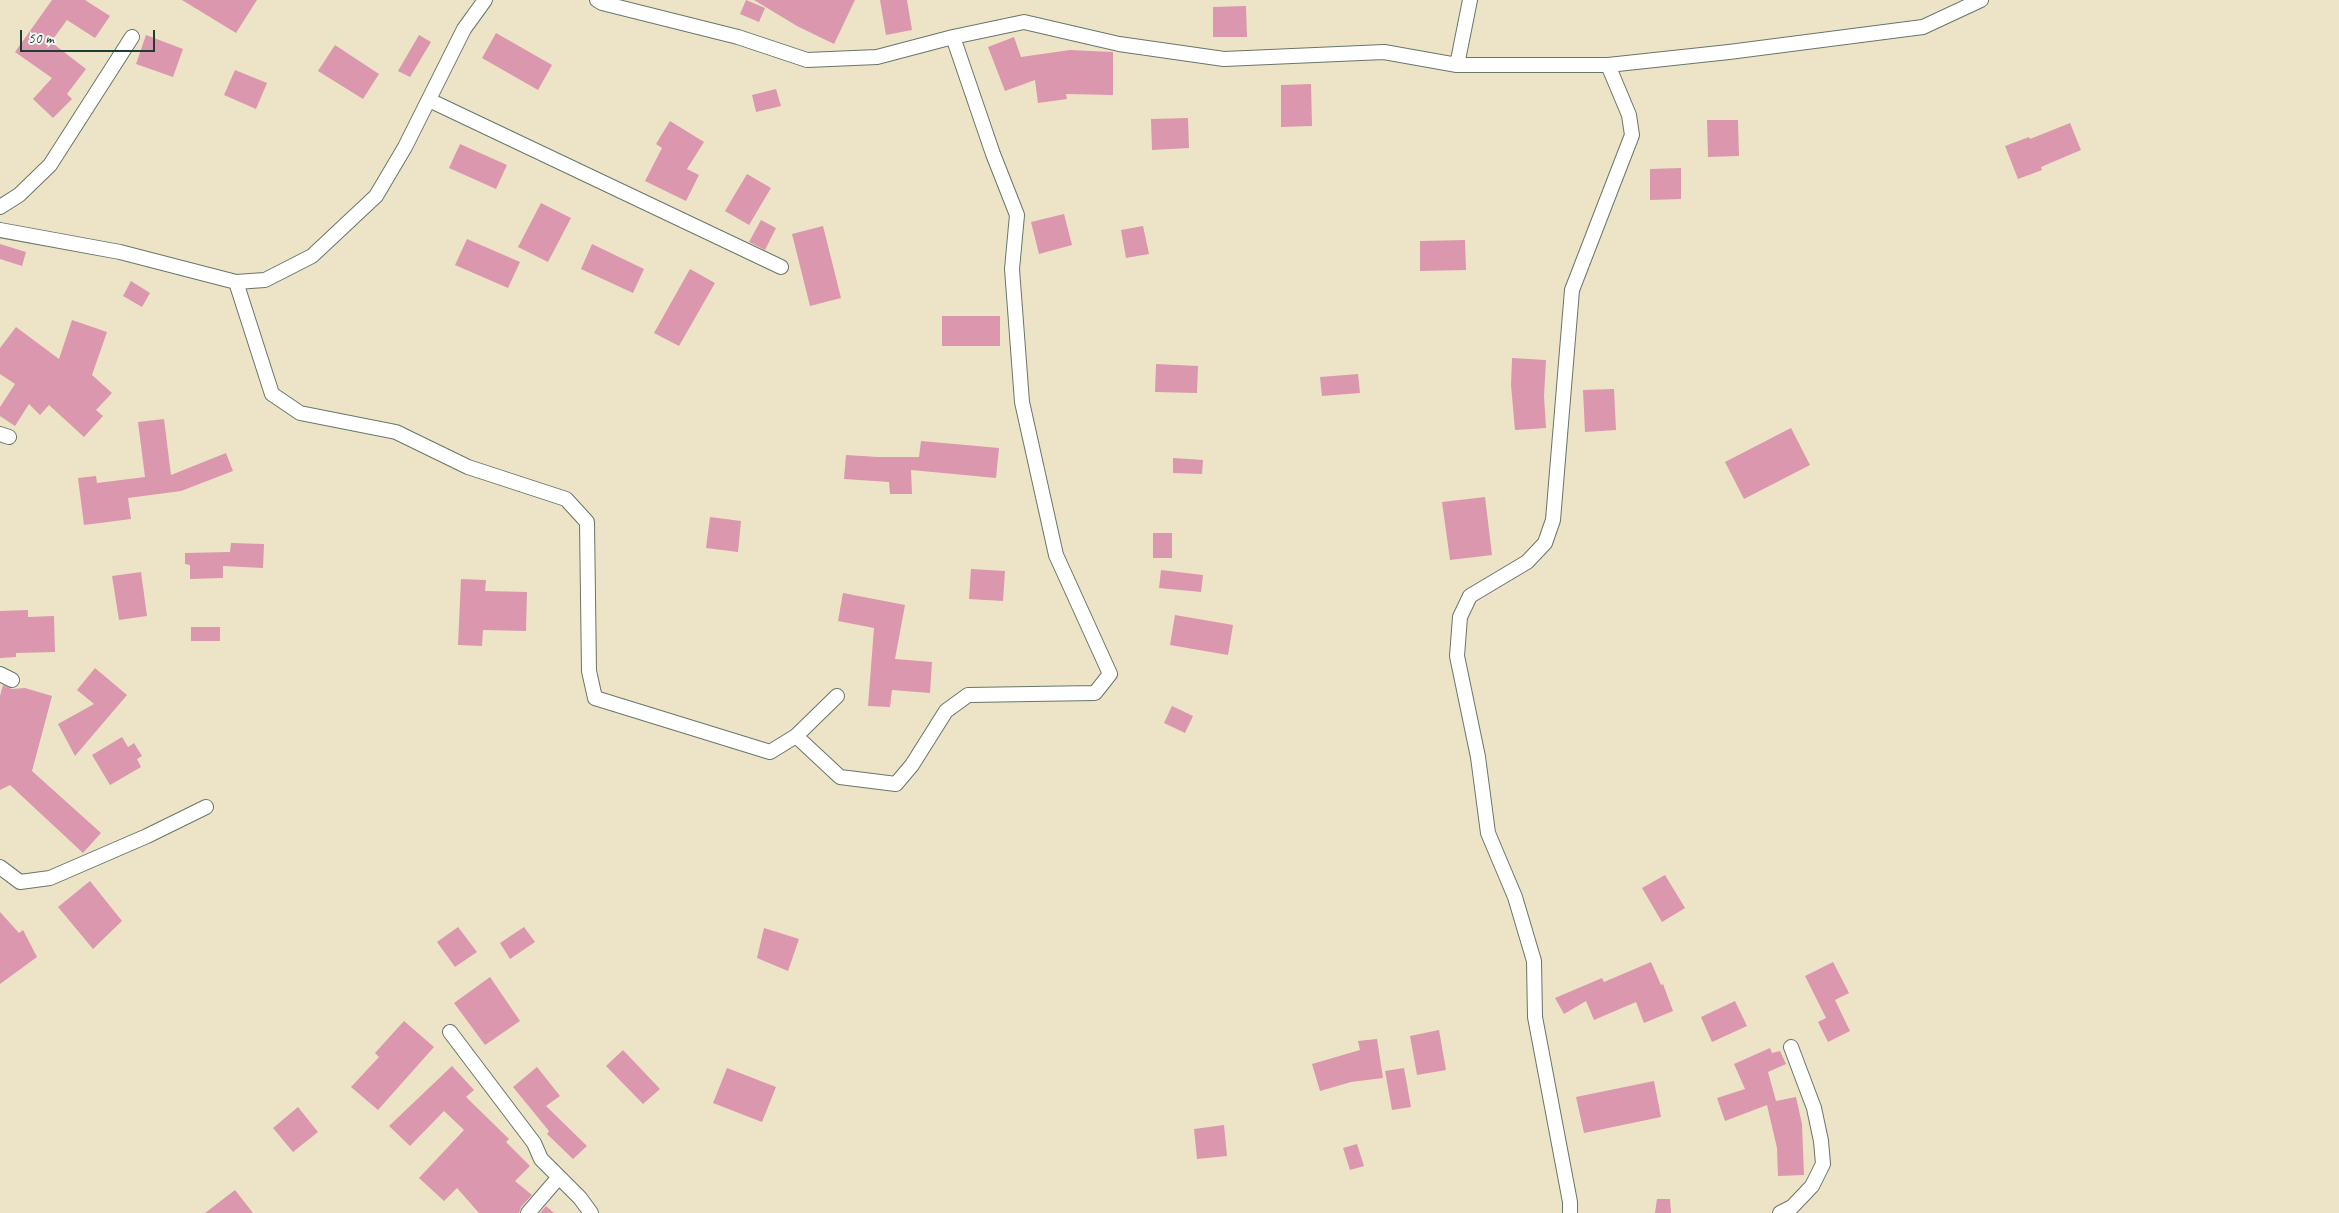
<!DOCTYPE html>
<html>
<head>
<meta charset="utf-8">
<style>
  body { margin:0 }
  #map { position:relative; width:2339px; height:1213px; overflow:hidden; background:#ede4c8; font-family:Caveat,sans-serif }
  canvas { display:block }
  .scale { position:absolute; left:20px; top:30px; width:135px; height:22px; box-sizing:border-box; border:2px solid #1f3d34; border-top:0; padding-left:6px; font-size:15px; line-height:18px; white-space:nowrap; color:#1f3d34; -webkit-text-stroke:4px #f6f6f2; paint-order:stroke }
</style>
</head>
<body>
<div id="map">
<canvas width="2339" height="1213"></canvas>
<div class="scale">50 m</div>
</div>
<script>
const c = document.querySelector('canvas').getContext('2d');
c.lineJoin = 'round';
function paint(path, color) {
  c.fillStyle = color;
  c.fill(path, 'evenodd');
}
function shape(rows) {
  const path = new Path2D();
  for (const r of rows) {
    path.moveTo(r[0], r[1]);
    for (let i = 2; i < r.length; i += 2) path.lineTo(r[i], r[i + 1]);
  }
  return path;
}
function strokePath(path, color, width, dash) {
  c.strokeStyle = color;
  c.lineWidth = width;
  c.lineCap = dash ? 'butt' : 'round';
  c.setLineDash(dash || []);
  c.stroke(path);
}
const building = shape([
  [52,0,85,0,110,16,95,38,67,20,51,42,86,69,67,94,72,99,53,118,33,99,52,78,15,52],
  [182,0,257,0,236,33],
  [746,0,765,8,759,22,740,14],
  [754,0,855,0,834,44,797,26],
  [880,0,907,0,912,30,886,35],
  [1246,6,1247,37,1213,37,1213,7],
  [496,33,552,65,538,90,482,58],
  [146,35,183,49,173,77,136,64],
  [419,35,431,42,410,77,398,71],
  [1014,37,1021,57,1070,50,1113,52,1113,95,1066,94,1067,99,1038,103,1035,80,1005,91,988,47],
  [335,45,379,74,363,99,318,71],
  [235,70,267,83,256,109,224,95],
  [1311,84,1312,126,1281,127,1281,85],
  [776,89,781,106,756,112,752,95],
  [1188,118,1189,148,1152,150,1151,119],
  [1707,120,1738,120,1739,156,1708,157],
  [670,121,704,142,687,169,699,175,686,201,645,181,662,148,656,144],
  [2070,123,2081,150,2041,167,2042,170,2018,179,2005,146,2029,137,2030,139],
  [460,144,507,165,496,189,449,168],
  [1681,168,1681,199,1650,200,1650,169],
  [747,174,771,188,749,225,725,211],
  [541,203,571,218,548,262,518,247],
  [1064,214,1072,245,1039,254,1031,222],
  [761,220,776,228,765,250,749,242],
  [823,226,841,298,810,306,792,234],
  [1143,226,1149,254,1126,258,1121,230],
  [467,239,520,262,508,288,455,265],
  [1465,240,1466,270,1420,271,1420,241],
  [0,244,26,252,22,266,0,259],
  [592,244,644,269,633,293,581,269],
  [690,269,715,283,679,346,654,333],
  [131,281,150,293,142,307,123,296],
  [942,316,1000,316,1000,346,942,346],
  [72,320,107,332,92,375,112,393,96,410,103,416,84,437,49,405,40,415,29,404,15,426,0,416,0,407,15,384,0,374,0,348,16,327,59,359],
  [1512,358,1546,360,1544,396,1546,428,1515,430,1511,385],
  [1156,364,1198,366,1197,393,1155,392],
  [1358,374,1360,393,1322,396,1320,377],
  [1614,389,1616,430,1585,432,1583,390],
  [164,419,171,475,226,453,233,471,181,491,128,498,131,519,84,525,78,478,96,476,97,483,145,477,138,422],
  [1791,428,1810,465,1744,499,1725,462],
  [921,441,999,448,996,478,911,470,912,494,890,494,889,482,844,479,846,455,878,457,919,457],
  [1173,458,1203,460,1202,474,1173,473],
  [1485,497,1492,555,1450,560,1442,502],
  [710,517,741,521,738,552,706,548],
  [1153,533,1172,533,1172,558,1153,558],
  [231,543,264,544,263,568,223,566,223,578,190,579,190,565,185,564,185,553,230,552],
  [971,569,1005,571,1003,601,969,599],
  [1161,570,1203,575,1201,592,1159,588],
  [141,572,147,616,119,620,112,576],
  [461,579,486,580,485,591,527,592,526,631,483,630,482,646,458,645],
  [843,593,905,605,895,659,932,662,930,693,892,690,890,707,868,706,874,628,838,621],
  [28,610,28,617,54,616,55,652,16,653,16,657,0,658,0,611],
  [1175,615,1233,625,1228,655,1170,645],
  [191,627,220,627,220,641,191,641],
  [95,668,127,695,75,756,58,724,94,704,77,690],
  [3,685,12,689,25,688,52,696,32,771,101,833,83,853,10,785,0,790,0,696],
  [1172,706,1193,716,1185,733,1164,723],
  [122,737,128,747,134,743,142,756,137,759,141,767,110,785,92,755],
  [1665,875,1685,908,1662,922,1642,888],
  [90,881,122,921,93,949,58,907],
  [0,912,19,933,23,930,37,957,0,984],
  [458,927,477,952,455,967,437,942],
  [524,927,535,942,510,959,500,943],
  [764,928,799,939,788,971,757,958],
  [1651,962,1661,985,1663,984,1673,1011,1644,1023,1636,1002,1594,1020,1586,1001,1564,1014,1555,998,1602,978,1604,982],
  [1833,962,1849,993,1835,1000,1850,1031,1828,1042,1818,1022,1826,1018,1805,976],
  [490,977,520,1021,485,1045,454,1003],
  [1735,1001,1747,1026,1712,1042,1701,1017],
  [404,1021,434,1047,378,1110,351,1087,379,1057,375,1053],
  [1439,1030,1446,1070,1417,1075,1410,1036],
  [1377,1039,1383,1078,1351,1082,1320,1091,1312,1064,1360,1050,1358,1041],
  [1770,1048,1772,1053,1780,1051,1786,1064,1768,1072,1776,1101,1796,1097,1802,1124,1804,1175,1778,1176,1777,1148,1767,1105,1725,1121,1717,1098,1745,1089,1734,1064],
  [623,1050,660,1089,643,1104,606,1066],
  [452,1066,474,1090,466,1097,509,1139,506,1142,530,1166,515,1181,532,1195,521,1207,519,1213,479,1213,457,1188,444,1201,419,1178,464,1130,444,1111,410,1146,389,1126],
  [537,1067,560,1096,546,1106,587,1146,573,1159,547,1134,549,1131,513,1087],
  [727,1068,776,1087,762,1122,713,1103],
  [1404,1068,1411,1107,1392,1110,1385,1071],
  [1654,1081,1661,1117,1584,1133,1576,1097],
  [298,1107,318,1132,293,1152,273,1128],
  [1224,1125,1227,1156,1197,1159,1194,1129],
  [1357,1144,1364,1166,1350,1170,1343,1148],
  [235,1190,253,1213,205,1213],
  [1657,1199,1670,1199,1671,1213,1655,1213],
  [546,1206,554,1213,540,1213]
]);
const street = shape([
  [597,0,602,3,738,37,807,60,877,57,953,37,1024,22,1119,44,1224,59,1384,52,1457,65,1608,65,1729,52,1923,27,1981,0],
  [1457,65,1470,0],
  [429,100,781,267],
  [0,207,19,195,50,165,132,37],
  [0,230,120,252,236,282,265,280,312,256,376,196,405,147,464,29,485,0],
  [236,282,272,394,300,413,396,432,468,467,566,499,587,522,589,671,595,698,770,752,796,736,837,696],
  [0,434,9,437],
  [0,674,12,680],
  [796,736,840,777,896,784,912,765,946,711,968,695,1095,693,1110,674,1056,555,1022,402,1012,269,1017,215,993,154,953,37],
  [0,867,20,882,50,878,147,836,206,807],
  [450,1032,534,1143,541,1159,580,1198,591,1213],
  [528,1213,559,1177],
  [1570,1213,1570,1202,1535,1017,1534,961,1515,897,1488,833,1478,757,1457,656,1460,617,1470,596,1527,562,1545,543,1553,520,1572,290,1632,135,1629,115,1608,65],
  [1780,1213,1792,1207,1812,1186,1823,1164,1821,1141,1814,1108,1791,1047]
]);
paint(building, '#da97ad');
strokePath(street, '#677768', 16);
strokePath(street, '#fff', 14);
</script>
</body>
</html>
